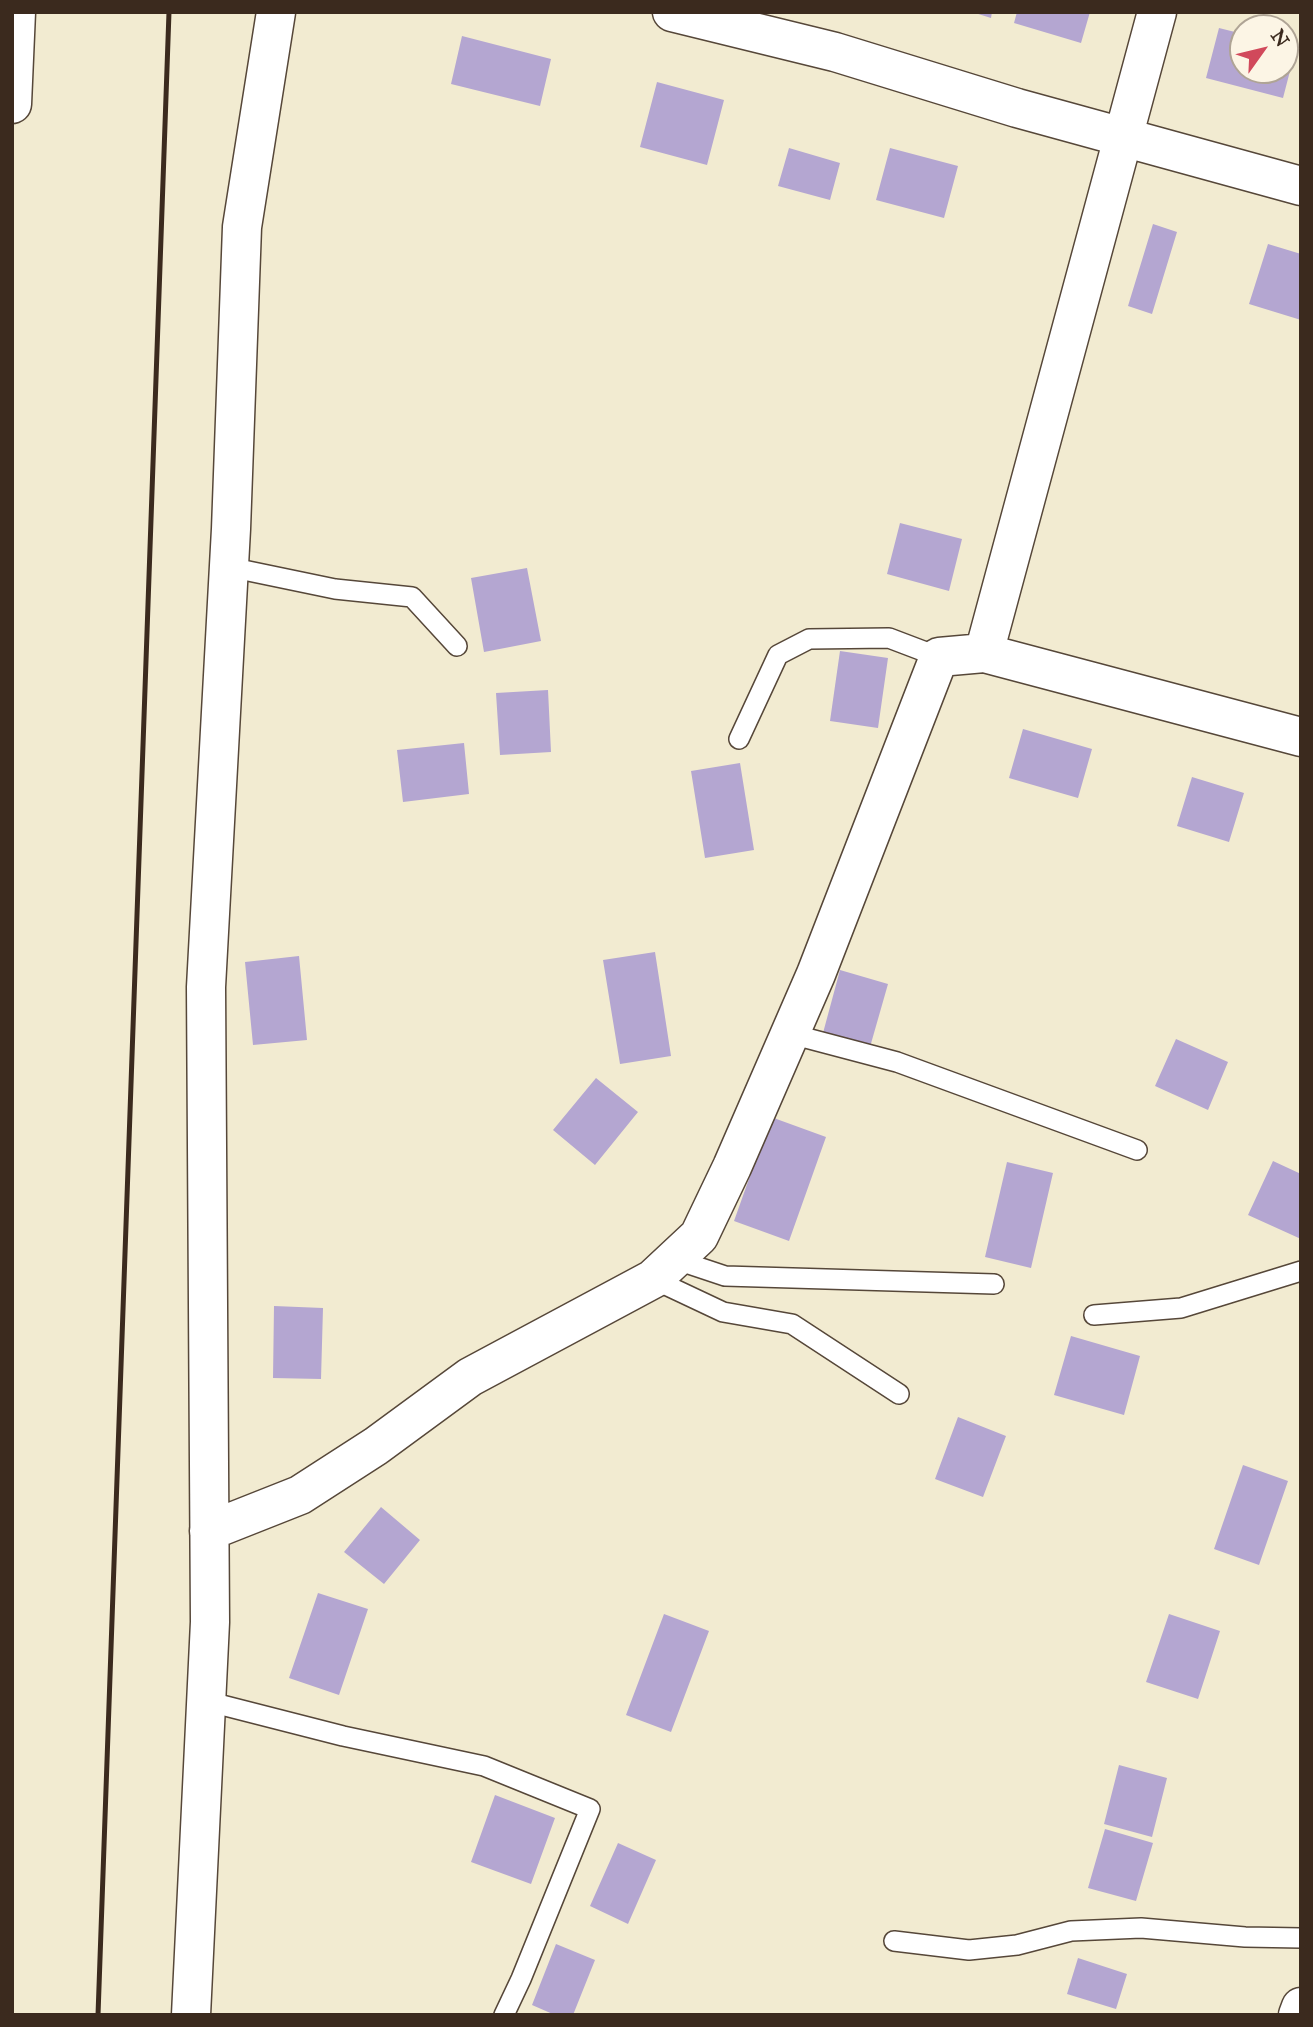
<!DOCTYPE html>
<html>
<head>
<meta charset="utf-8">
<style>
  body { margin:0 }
  #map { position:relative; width:1313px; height:2027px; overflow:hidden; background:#f2ebd1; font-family:"IM FELL Great Primer",serif }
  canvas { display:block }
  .frame { position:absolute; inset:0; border:14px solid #3b2a1e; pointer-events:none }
  .north { position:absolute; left:1229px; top:14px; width:70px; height:70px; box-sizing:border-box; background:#fcf5e5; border:2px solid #afa495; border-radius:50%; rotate:56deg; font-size:19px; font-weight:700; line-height:28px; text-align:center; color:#3b2a1e }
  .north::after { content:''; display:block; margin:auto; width:24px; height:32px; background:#d1495b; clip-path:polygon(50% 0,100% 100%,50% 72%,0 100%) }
</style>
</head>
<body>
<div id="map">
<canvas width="1313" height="2027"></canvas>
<div class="frame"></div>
<div class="north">N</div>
</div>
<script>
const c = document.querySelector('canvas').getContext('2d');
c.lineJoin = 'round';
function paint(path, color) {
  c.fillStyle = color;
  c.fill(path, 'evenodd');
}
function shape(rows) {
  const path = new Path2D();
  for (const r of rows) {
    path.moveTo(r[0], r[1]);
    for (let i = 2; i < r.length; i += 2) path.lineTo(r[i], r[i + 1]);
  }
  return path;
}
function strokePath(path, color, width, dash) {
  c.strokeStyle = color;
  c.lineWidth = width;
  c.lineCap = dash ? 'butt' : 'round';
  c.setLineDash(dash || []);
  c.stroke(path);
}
const building = shape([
  [972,12,992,12,991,18],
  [1017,12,1090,12,1081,43,1014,23],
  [1219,28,1243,34,1243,70,1285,70,1285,45,1296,48,1283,98,1206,78],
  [462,36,551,59,540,106,451,84],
  [657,82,724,100,707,165,640,147],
  [789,148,840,163,830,200,778,186],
  [890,148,958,166,944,218,876,200],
  [1153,224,1177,232,1152,314,1128,306],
  [1268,244,1301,254,1301,320,1249,304],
  [900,523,962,539,949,591,887,574],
  [527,568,541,641,484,652,471,578],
  [840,651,888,658,878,728,830,721],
  [548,690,551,752,500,755,496,693],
  [1023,729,1092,749,1078,798,1009,778],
  [464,743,469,794,403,802,397,750],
  [740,763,754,850,705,858,691,771],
  [1192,777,1244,793,1229,842,1177,826],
  [655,952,671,1056,620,1064,603,960],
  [299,956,307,1040,253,1045,245,962],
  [840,970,888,984,870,1047,823,1033],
  [1176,1039,1228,1062,1208,1110,1155,1086],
  [596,1078,638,1112,595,1165,553,1130],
  [771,1117,826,1137,789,1241,734,1221],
  [1273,1161,1301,1174,1301,1239,1248,1215],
  [1007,1162,1053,1173,1031,1268,985,1257],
  [274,1306,323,1308,321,1379,273,1378],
  [1071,1336,1140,1356,1124,1415,1054,1395],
  [958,1417,1006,1436,983,1497,935,1479],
  [1243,1465,1288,1481,1259,1565,1214,1549],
  [381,1507,420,1540,384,1584,344,1552],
  [318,1593,368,1609,339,1695,289,1678],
  [664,1614,709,1631,671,1732,626,1715],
  [1169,1614,1220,1631,1198,1699,1146,1682],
  [1119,1765,1167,1778,1152,1837,1104,1824],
  [495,1795,555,1818,531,1884,471,1862],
  [1105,1829,1153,1843,1136,1901,1088,1888],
  [618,1843,656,1860,628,1924,590,1906],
  [556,1944,595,1960,573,2015,555,2015,532,2005],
  [1078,1958,1127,1974,1116,2009,1067,1994]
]);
const service = shape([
  [229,567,335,589,412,597,457,646],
  [739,739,778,655,809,639,889,638,939,657],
  [791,1034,897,1062,1137,1150],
  [674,1259,725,1276,994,1284],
  [653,1279,723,1312,792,1324,899,1394],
  [1094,1315,1181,1308,1301,1271],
  [206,1701,343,1736,484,1766,590,1809,521,1979,504,2015],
  [894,1941,969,1950,1017,1945,1071,1931,1141,1928,1245,1937,1301,1938]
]);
const minor = shape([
  [672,12,835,52,1017,108,1301,186],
  [984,653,1157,12],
  [209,1531,300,1495,376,1446,470,1377,653,1279,699,1236,732,1167,816,974,939,657,984,653,1301,737],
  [191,2015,210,1622,206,987,231,529,242,227,276,12],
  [1298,2015,1301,2007]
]);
const tertiary = shape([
  [12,104,16,12]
]);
const rail = shape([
  [98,2015,169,12]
]);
paint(building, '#b4a6d1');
strokePath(service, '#564739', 22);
strokePath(minor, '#564739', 41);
strokePath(tertiary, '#564739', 41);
strokePath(service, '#fff', 19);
strokePath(minor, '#fff', 38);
strokePath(tertiary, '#fff', 38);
strokePath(rail, '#3b2a1e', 5);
</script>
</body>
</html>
